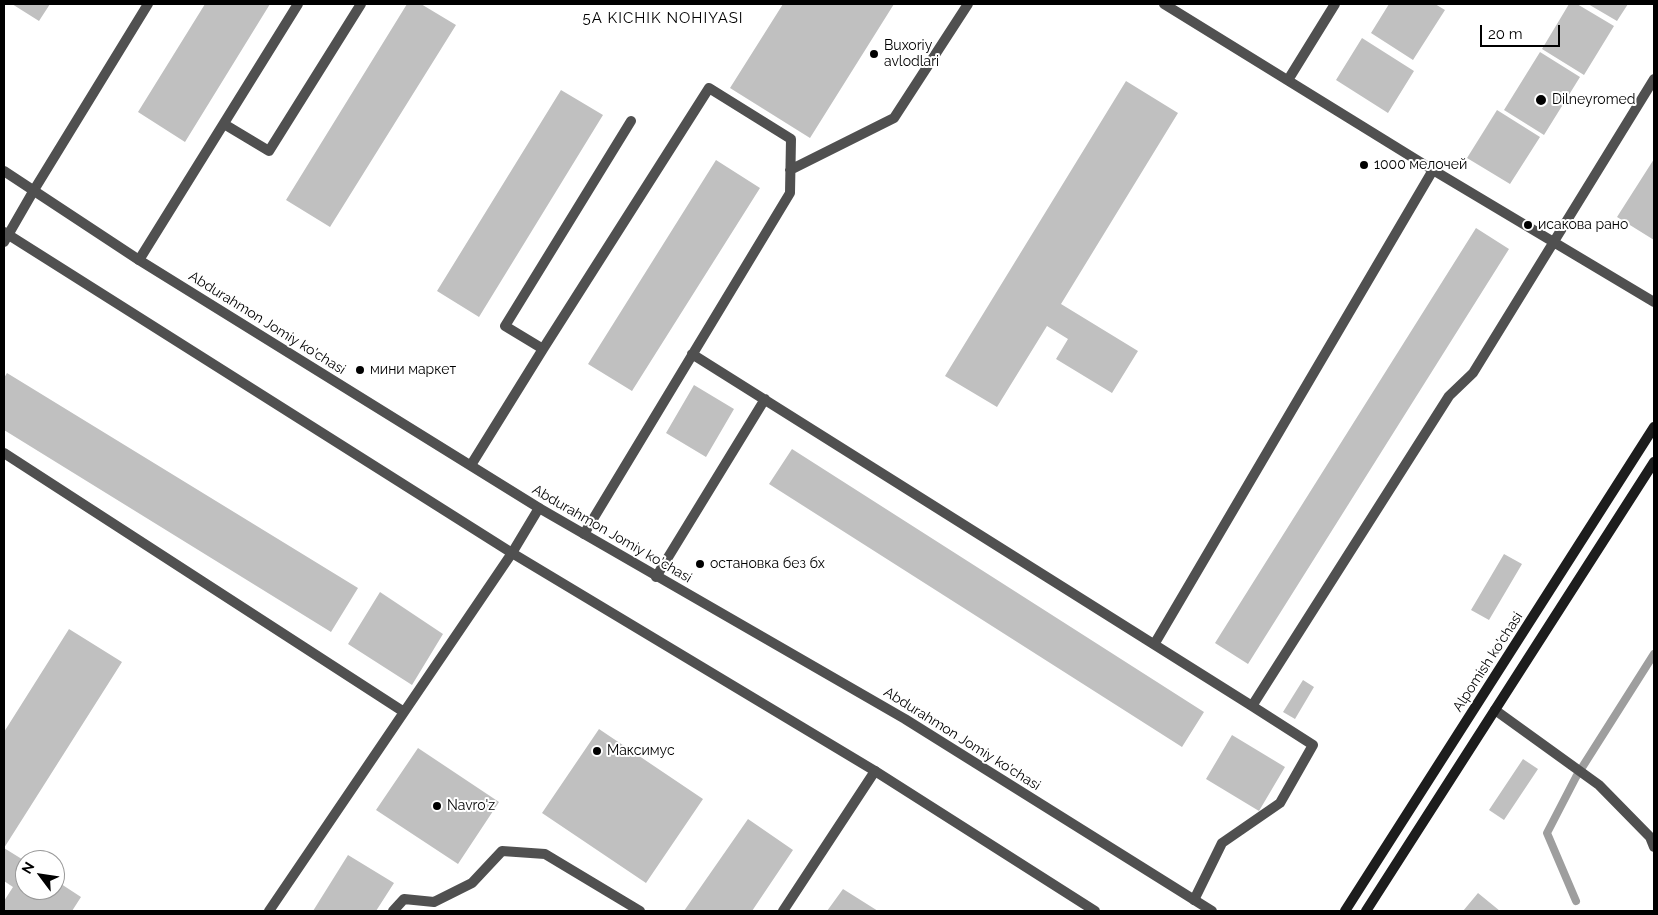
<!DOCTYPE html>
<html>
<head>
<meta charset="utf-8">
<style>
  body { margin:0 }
  #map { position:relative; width:1658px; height:915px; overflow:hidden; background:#fff; font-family:Raleway,sans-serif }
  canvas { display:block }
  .frame { position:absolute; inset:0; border:5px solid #000; pointer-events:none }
  .north { position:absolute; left:15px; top:850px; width:50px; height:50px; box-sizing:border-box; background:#fff; border:1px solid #999; border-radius:50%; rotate:301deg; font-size:14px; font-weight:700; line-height:20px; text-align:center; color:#000 }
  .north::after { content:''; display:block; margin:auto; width:18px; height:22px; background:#000; clip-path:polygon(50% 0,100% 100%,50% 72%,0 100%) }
  .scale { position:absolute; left:1480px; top:25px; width:80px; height:22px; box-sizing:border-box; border:2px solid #000; border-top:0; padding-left:6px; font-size:15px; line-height:18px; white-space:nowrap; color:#000; -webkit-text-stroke:4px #fff; paint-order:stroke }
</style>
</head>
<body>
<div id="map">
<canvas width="1658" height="915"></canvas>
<div class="frame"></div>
<div class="north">N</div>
<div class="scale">20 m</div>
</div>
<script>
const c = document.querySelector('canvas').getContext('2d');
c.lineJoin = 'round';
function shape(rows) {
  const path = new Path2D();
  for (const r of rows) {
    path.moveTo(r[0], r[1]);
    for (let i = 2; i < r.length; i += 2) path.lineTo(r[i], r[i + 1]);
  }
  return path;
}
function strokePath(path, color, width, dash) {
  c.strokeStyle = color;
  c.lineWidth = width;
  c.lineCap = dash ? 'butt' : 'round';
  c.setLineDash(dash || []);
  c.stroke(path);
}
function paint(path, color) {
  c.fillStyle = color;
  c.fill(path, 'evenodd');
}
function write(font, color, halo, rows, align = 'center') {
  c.font = font + ' Raleway,sans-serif';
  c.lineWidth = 4;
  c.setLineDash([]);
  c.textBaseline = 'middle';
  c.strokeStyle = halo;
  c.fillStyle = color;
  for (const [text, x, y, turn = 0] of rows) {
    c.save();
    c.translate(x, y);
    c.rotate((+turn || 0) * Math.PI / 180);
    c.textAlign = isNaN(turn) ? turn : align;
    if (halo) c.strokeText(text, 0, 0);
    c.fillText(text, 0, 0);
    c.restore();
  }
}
const stream = shape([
  [1576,901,1547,833,1576,777,1654,654]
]);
const building = shape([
  [12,4,50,4,39,21],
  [205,4,270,4,185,142,138,112],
  [407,4,421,4,456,25,330,227,286,200],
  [783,4,894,4,810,138,730,88],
  [1389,4,1435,4,1445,10,1413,60,1371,33],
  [1569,4,1577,4,1614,26,1584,75,1542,49],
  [1588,4,1628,4,1617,21],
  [1362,38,1414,71,1388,113,1336,80],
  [1540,52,1580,77,1544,135,1504,110],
  [1126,81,1178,113,1061,304,1138,351,1112,393,1056,359,1068,339,1047,326,997,407,945,376],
  [561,90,603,115,479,317,437,291],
  [1497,110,1540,137,1510,184,1467,158],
  [1654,159,1654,240,1617,217],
  [716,160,760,188,632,391,588,364],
  [1476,228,1509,249,1248,664,1215,643],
  [7,373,358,588,331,632,4,430,4,378],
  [694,385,734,409,706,457,666,433],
  [792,449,1204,712,1182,747,769,484],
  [1504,554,1522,564,1489,620,1471,610],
  [380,592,443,634,412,685,348,644],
  [69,629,122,662,4,848,4,732],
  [1303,680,1314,687,1295,719,1283,712],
  [599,729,703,799,646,883,542,813],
  [1232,735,1285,767,1259,811,1206,779],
  [418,748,499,802,458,864,376,810],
  [1523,759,1538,769,1504,820,1489,810],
  [748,819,793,850,752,911,684,911],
  [4,848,25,861,25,890,55,890,55,880,81,897,72,911,4,911,4,901,13,887,4,881],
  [348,855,394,883,376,911,313,911],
  [843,889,878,911,827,911],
  [1478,893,1500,911,1463,911]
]);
const service = shape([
  [1164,4,1433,170,1654,302],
  [1288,80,1335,4],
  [224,124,269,151,361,4],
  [790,170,894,118,968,4],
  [34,190,148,4],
  [139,260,298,4],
  [543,349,505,326,631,121],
  [692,354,1252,706],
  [4,453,404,712],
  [471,465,543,349,709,88,791,139,790,193,584,534],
  [656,577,765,399],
  [1155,643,1433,170],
  [1495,710,1599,785,1650,837,1654,847],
  [1194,900,1222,843,1280,803,1313,745,1252,706,1449,396,1473,373,1654,79],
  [269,911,512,553,539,508],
  [393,911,404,899,434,902,472,883,502,851,545,854,640,911],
  [783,911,875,771]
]);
const minor = shape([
  [4,242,34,190]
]);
const tertiary = shape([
  [4,171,139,260,539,508,905,719,1212,911],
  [4,232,512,553,875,771,1095,911]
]);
const secondary = shape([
  [1345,911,1654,427],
  [1366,911,1654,462]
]);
const markers = [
  [874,54,5,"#000"],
  [1541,100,6,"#000"],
  [1364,165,5,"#000"],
  [1528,225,5,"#000"],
  [360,370,5,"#000"],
  [700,564,5,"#000"],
  [597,751,5,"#000"],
  [437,806,5,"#000"]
];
const poiNames = [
  ["Buxoriy",884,46],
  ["avlodlari",884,62],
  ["Dilneyromed",1552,100],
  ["1000 мелочей",1374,165],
  ["исакова рано",1538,225],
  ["мини маркет",370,370],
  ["остановка без бх",710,564],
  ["Максимус",607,751],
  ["Navro'z",447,806]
];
const streetNames = [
  ["Abdurahmon Jomiy ko'chasi",267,323,32],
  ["Abdurahmon Jomiy ko'chasi",612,534,30],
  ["Alpomish ko'chasi",1488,662,-57],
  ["Abdurahmon Jomiy ko'chasi",962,739,32]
];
const neighbourhoodNames = [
  ["5A KICHIK NOHIYASI",663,18]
];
strokePath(stream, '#9e9e9e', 8);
paint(building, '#c0c0c0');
strokePath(service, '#505050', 10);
strokePath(minor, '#505050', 10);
strokePath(tertiary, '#505050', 10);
strokePath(secondary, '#1d1d1d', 10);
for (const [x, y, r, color] of markers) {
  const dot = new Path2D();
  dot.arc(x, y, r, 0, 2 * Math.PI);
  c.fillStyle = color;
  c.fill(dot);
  strokePath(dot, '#fff', 2);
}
write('14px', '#000', '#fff', poiNames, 'left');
write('14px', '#000', '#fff', streetNames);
c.letterSpacing = '1px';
write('15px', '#000', '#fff', neighbourhoodNames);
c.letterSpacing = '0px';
</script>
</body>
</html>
